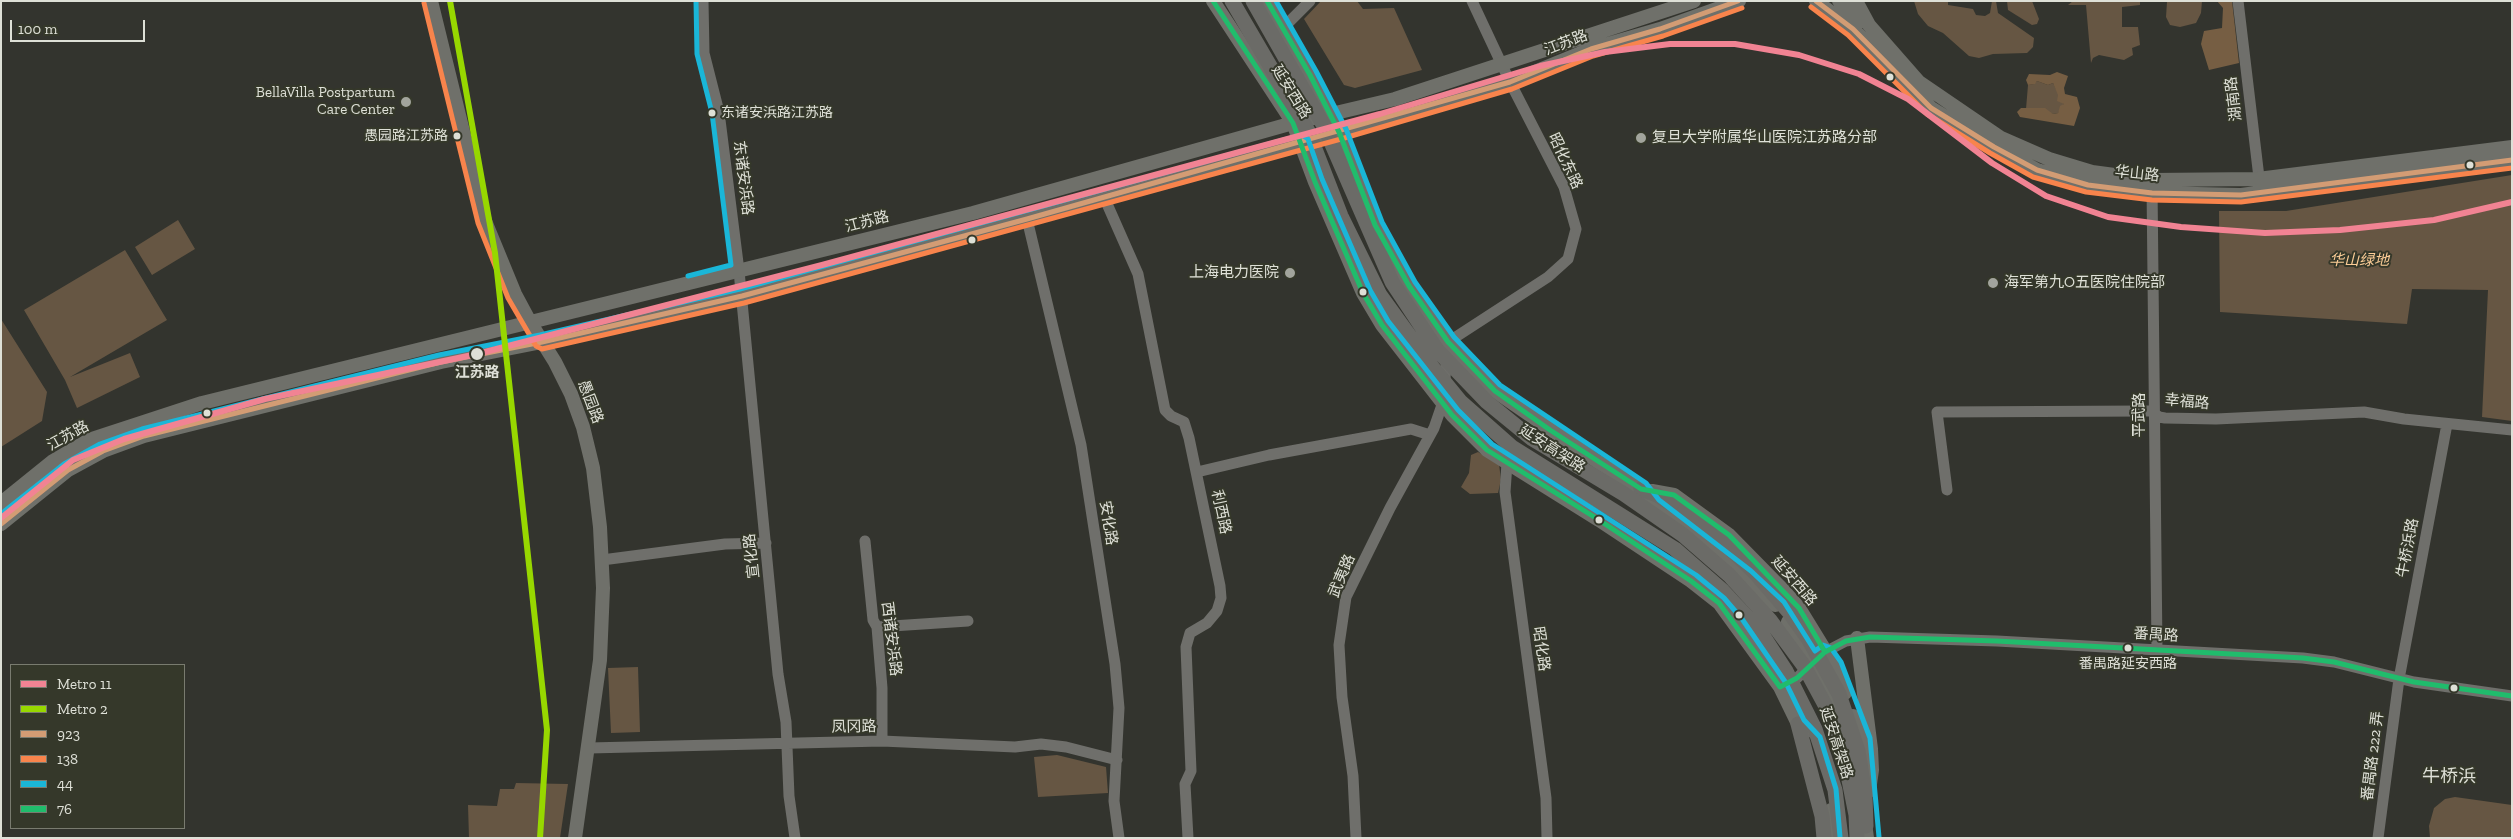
<!DOCTYPE html>
<html>
<head>
<meta charset="utf-8">
<style>
  body { margin:0 }
  #map { position:relative; width:2513px; height:839px; overflow:hidden; background:#33342e; font-family:"Zilla Slab",serif }
  canvas { display:block }
  .frame { position:absolute; inset:0; border:2px solid #dee0d7; pointer-events:none }
  .legend { position:absolute; left:10px; top:664px; width:175px; height:165px; box-sizing:border-box; background:#35382a; border:1px solid #797b6f; margin:0; padding:6px 9px; list-style:none; font-size:15px; color:#dee0d7 }
  .legend li { display:flex; align-items:center; gap:10px; height:25px }
  .legend b { width:25px; border:1px solid #797b6f }
  .scale { position:absolute; left:10px; top:20px; width:135px; height:22px; box-sizing:border-box; border:2px solid #dee0d7; border-top:0; padding-left:6px; font-size:15px; line-height:18px; white-space:nowrap; color:#dee0d7; -webkit-text-stroke:4px #35382a; paint-order:stroke }
</style>
</head>
<body>
<div id="map">
<canvas width="2513" height="839"></canvas>
<div class="frame"></div>
<ul class="legend">
<li><b style="height:6px;background:#f18393"></b>Metro 11</li>
<li><b style="height:6px;background:#97d700"></b>Metro 2</li>
<li><b style="height:6px;background:#d39c74"></b>923</li>
<li><b style="height:6px;background:#f8844c"></b>138</li>
<li><b style="height:6px;background:#1ab6d8"></b>44</li>
<li><b style="height:6px;background:#20bc6c"></b>76</li>
</ul>
<div class="scale">100 m</div>
</div>
<script>
const c = document.querySelector('canvas').getContext('2d');
c.lineJoin = 'round';
function paint(path, color) {
  c.fillStyle = color;
  c.fill(path, 'evenodd');
}
function shape(rows) {
  const path = new Path2D();
  for (const r of rows) {
    path.moveTo(r[0], r[1]);
    for (let i = 2; i < r.length; i += 2) path.lineTo(r[i], r[i + 1]);
  }
  return path;
}
function strokePath(path, color, width, dash) {
  c.strokeStyle = color;
  c.lineWidth = width;
  c.lineCap = dash ? 'butt' : 'round';
  c.setLineDash(dash || []);
  c.stroke(path);
}
function write(font, color, halo, rows, align = 'center') {
  c.font = font + ' "Zilla Slab","Noto Sans SC",serif';
  c.lineWidth = 4;
  c.setLineDash([]);
  c.textBaseline = 'middle';
  c.strokeStyle = halo;
  c.fillStyle = color;
  for (const [text, x, y, turn = 0] of rows) {
    c.save();
    c.translate(x, y);
    c.rotate((+turn || 0) * Math.PI / 180);
    c.textAlign = isNaN(turn) ? turn : align;
    if (halo) c.strokeText(text, 0, 0);
    c.fillText(text, 0, 0);
    c.restore();
  }
}
const green = shape([
  [1321,1,1357,1,1363,9,1394,8,1422,70,1355,88,1344,85,1304,19],
  [1914,1,1948,1,1948,5,1973,9,1976,15,1985,16,1990,13,1992,1,1996,1,1998,13,2034,38,2033,47,2027,53,1993,54,1979,58,1969,56,1943,33,1928,26,1918,14],
  [2007,1,2032,1,2039,19,2037,24,2032,25,2008,10],
  [2073,1,2140,1,2140,5,2122,7,2122,27,2138,27,2140,45,2132,48,2133,55,2124,60,2099,55,2093,58,2091,63,2086,5,2068,5],
  [2202,1,2201,13,2196,23,2180,27,2170,25,2166,17,2167,2],
  [2037,81,2048,85,2053,83,2064,104,2058,113,2053,114,2026,109,2028,85,2034,84],
  [2512,175,2512,421,2482,417,2488,290,2412,289,2407,324,2220,312,2219,211,2286,211],
  [178,220,195,249,152,275,135,247],
  [125,250,167,320,70,377,130,353,140,377,77,408,65,380,24,310],
  [1,319,47,392,42,421,1,447],
  [1478,452,1499,464,1501,480,1498,493,1470,494,1461,487,1469,473,1471,455],
  [638,667,640,732,611,733,608,668],
  [1057,755,1106,767,1108,793,1038,797,1034,757],
  [516,783,568,784,560,838,469,838,468,805,497,806,500,789,514,789],
  [2455,797,2512,805,2512,838,2430,838,2429,826,2434,808,2445,799]
]);
const forest = shape([
  [2217,1,2232,1,2239,63,2209,70,2201,44,2204,31,2222,28,2223,8],
  [2057,72,2068,76,2064,88,2065,94,2077,97,2080,108,2074,126,2020,117,2017,112,2021,108,2045,108,2053,114,2058,113,2060,106,2064,104,2057,101,2058,95,2053,83,2048,85,2037,81,2035,84,2028,85,2026,80,2029,74,2050,75]
]);
const minor = shape([
  [703,1,704,53,719,112,739,271,778,674,786,722,789,796,795,838],
  [2238,1,2260,186],
  [1283,28,1310,1],
  [2152,185,2157,650],
  [1104,197,1138,274,1165,410,1171,416,1184,422,1189,438,1220,586,1221,598,1217,611,1207,623,1190,633,1186,647,1191,771,1185,784,1188,838],
  [1027,219,1081,445,1115,664,1119,708,1114,801,1119,838],
  [1507,463,1505,492,1546,798,1547,838],
  [1197,472,1269,455,1411,429,1430,435],
  [1947,490,1937,412,2145,411,2151,411,2159,417,2165,418,2216,419,2364,412,2404,419,2512,430],
  [865,541,873,620,877,627,882,688,882,741],
  [602,560,725,544,766,543],
  [877,627,968,621],
  [1785,684,1797,678,1825,652,1846,641,1870,637,1997,641,2303,658,2334,662,2414,682,2512,696],
  [589,748,882,741,1015,747,1041,744,1066,747,1117,760],
  [1356,838,1353,776,1342,697,1339,645,1346,597,1390,508,1434,428,1443,402,1448,342,1548,277,1568,259,1576,229,1564,187,1510,82,1472,1],
  [2378,838,2399,679,2447,424]
]);
const major = shape([
  [431,1,485,221,515,294,530,322,555,362,571,394,583,427,593,468,600,527,603,588,600,660,575,838],
  [1213,1,1293,123,1315,182,1363,293,1382,325,1452,415,1487,450,1599,520,1691,581,1719,603,1780,687,1798,724,1805,732],
  [1267,1,1310,75,1339,132,1375,225,1409,286,1448,342,1495,391,1598,462,1641,489,1654,505,1709,546,1775,605],
  [1816,1,1853,29,1931,108,1994,147,2037,170,2088,185,2152,193,2241,195,2512,160],
  [1839,1,1864,21],
  [1856,1,1869,25,1919,82,2001,138,2049,159,2092,172,2152,180,2258,179,2512,147],
  [1652,491,1674,495,1729,535,1783,590,1799,608,1834,665,1845,693],
  [1,503,53,461,89,440,202,403,973,213,1293,123,1395,99,1694,1],
  [1,524,68,470,103,451,144,436,441,362,542,342,742,296,1027,219,1510,82,1591,49,1660,29,1739,1],
  [1788,622,1813,663,1840,716,1855,770],
  [1857,638,1871,749,1872,770,1869,791],
  [1853,716,1863,740,1865,760],
  [1831,810,1833,838],
  [1864,816,1867,838]
]);
const highway = shape([
  [1641,489,1657,495,1684,512],
  [1798,724,1822,816,1824,838]
]);
const highwayBridge = shape([
  [1232,1,1308,131,1341,216,1380,295,1429,363,1460,401,1512,447,1675,549,1723,591,1760,631,1786,671,1815,729,1835,790,1841,838],
  [1253,1,1324,126,1392,282,1437,350,1487,402,1531,438,1624,494,1683,535,1729,575,1770,620,1804,666,1830,714,1845,760,1856,815,1857,838],
  [1684,512,1716,535,1757,575,1789,612,1809,640,1839,694,1858,751,1865,796,1866,826]
]);
const bus1 = shape([
  [1816,1,1853,29,1931,108,1994,147,2037,170,2088,185,2152,193,2241,195,2512,160],
  [1,524,68,470,103,451,144,436,441,362,542,342,742,296,1027,219,1510,82,1591,49,1660,29,1738,1]
]);
const bus2 = shape([
  [424,3,478,223,508,298,536,346,542,349,744,303,1341,139,1512,89,1593,56,1663,36,1742,8],
  [1811,7,1848,35,1927,114,1990,153,2033,177,2086,192,2152,200,2241,202,2512,168]
]);
const bus3 = shape([
  [1276,1,1316,71,1346,129,1382,222,1415,282,1454,337,1500,385,1646,483,1659,500,1751,571,1784,602,1815,651,1823,645,1831,648,1841,662,1870,738,1879,837],
  [688,276,731,265,712,113,697,54,696,1],
  [1,514,64,464,100,444,142,429,439,355,540,335,740,289,1302,135,1308,139,1322,179,1370,290,1388,321,1458,410,1492,444,1696,575,1724,598,1742,619,1786,683,1804,720,1820,737,1836,789,1840,837]
]);
const bus4 = shape([
  [1213,1,1293,123,1315,182,1363,293,1382,325,1452,415,1487,450,1599,520,1691,581,1719,603,1780,687,1797,678,1825,652,1846,641,1870,637,1997,641,2303,658,2334,662,2414,682,2512,696],
  [1267,1,1310,75,1339,132,1375,225,1409,286,1448,342,1495,391,1550,430,1641,489,1674,495,1729,535,1799,608,1825,652]
]);
const metro1 = shape([
  [1,518,73,460,124,439,265,399,477,354,822,265,1380,114,1540,66,1605,52,1670,44,1735,44,1799,55,1859,74,1908,99,1992,163,2046,196,2108,217,2181,227,2265,233,2340,230,2434,220,2512,202]
]);
const metro2 = shape([
  [450,1,495,253,547,730,540,838]
]);
const markers = [
  [1890,77,4.5,"#dee0d7"],
  [406,102,6,"#a2a49c"],
  [712,113,4.5,"#dee0d7"],
  [457,136,4.5,"#dee0d7"],
  [1641,138,6,"#a2a49c"],
  [2470,165,4.5,"#dee0d7"],
  [972,240,4.5,"#dee0d7"],
  [1290,273,6,"#a2a49c"],
  [1993,283,6,"#a2a49c"],
  [1363,292,4.5,"#dee0d7"],
  [477,354,7,"#dee0d7"],
  [207,413,4.5,"#dee0d7"],
  [1599,520,4.5,"#dee0d7"],
  [1739,615,4.5,"#dee0d7"],
  [2128,648,4.5,"#dee0d7"],
  [2454,688,4.5,"#dee0d7"]
];
const busNames = [
  ["东诸安浜路江苏路",721,113],
  ["愚园路江苏路",448,136,"right"],
  ["番禺路延安西路",2128,664,"center"]
];
const streetNames = [
  ["江苏路",1566,43,-21],
  ["延安西路",1291,92,58],
  ["湖南路",2234,99,-97],
  ["昭化东路",1565,161,65],
  ["华山路",2137,174,6],
  ["东诸安浜路",743,178,83],
  ["江苏路",867,222,-14],
  ["愚园路",590,402,69],
  ["幸福路",2187,402,5],
  ["平武路",2140,415,-90],
  ["江苏路",68,436,-29],
  ["延安高架路",1552,449,33],
  ["利西路",1221,512,78],
  ["安化路",1108,523,81],
  ["牛桥浜路",2408,548,-79],
  ["宣化路",752,556,-96],
  ["武夷路",1342,576,-67],
  ["延安西路",1794,581,49],
  ["番禺路",2156,635,4],
  ["西诸安浜路",891,639,83],
  ["昭化路",1541,649,82],
  ["凤冈路",854,727,-1],
  ["延安高架路",1836,743,72],
  ["番禺路 222 弄",2373,756,-83]
];
const poiNames = [
  ["BellaVilla Postpartum",395,93],
  ["Care Center",395,110],
  ["复旦大学附属华山医院江苏路分部",1652,138,"left"],
  ["上海电力医院",1279,273],
  ["海军第九O五医院住院部",2004,283,"left"]
];
const parkNames = [
  ["华山绿地",2359,261]
];
const stopNames = [
  ["江苏路",477,373]
];
const quarterNames = [
  ["牛桥浜",2449,777]
];
paint(green, '#665643');
paint(forest, '#765e43');
strokePath(minor, '#6f6f6b', 11);
strokePath(major, '#6f706a', 14);
strokePath(highway, '#6b6b67', 15);
strokePath(highwayBridge, '#6b6b67', 15);
strokePath(bus1, '#d39c74', 5);
strokePath(bus2, '#f8844c', 5);
strokePath(bus3, '#1ab6d8', 5);
strokePath(bus4, '#20bc6c', 5);
strokePath(metro1, '#f18393', 6);
strokePath(metro2, '#97d700', 6);
for (const [x, y, r, color] of markers) {
  const dot = new Path2D();
  dot.arc(x, y, r, 0, 2 * Math.PI);
  c.fillStyle = color;
  c.fill(dot);
  strokePath(dot, '#35382a', 2);
}
write('14px', '#dee0d7', '#35382a', busNames, 'left');
write('15px', '#dee0d7', '#35382a', streetNames);
write('15px', '#dee0d7', '#35382a', poiNames, 'right');
write('italic 15px', '#fccd97', '#35382a', parkNames);
write('bold 15px', '#dee0d7', '#35382a', stopNames);
write('18px', '#dee0d7', '#35382a', quarterNames);
</script>
</body>
</html>
